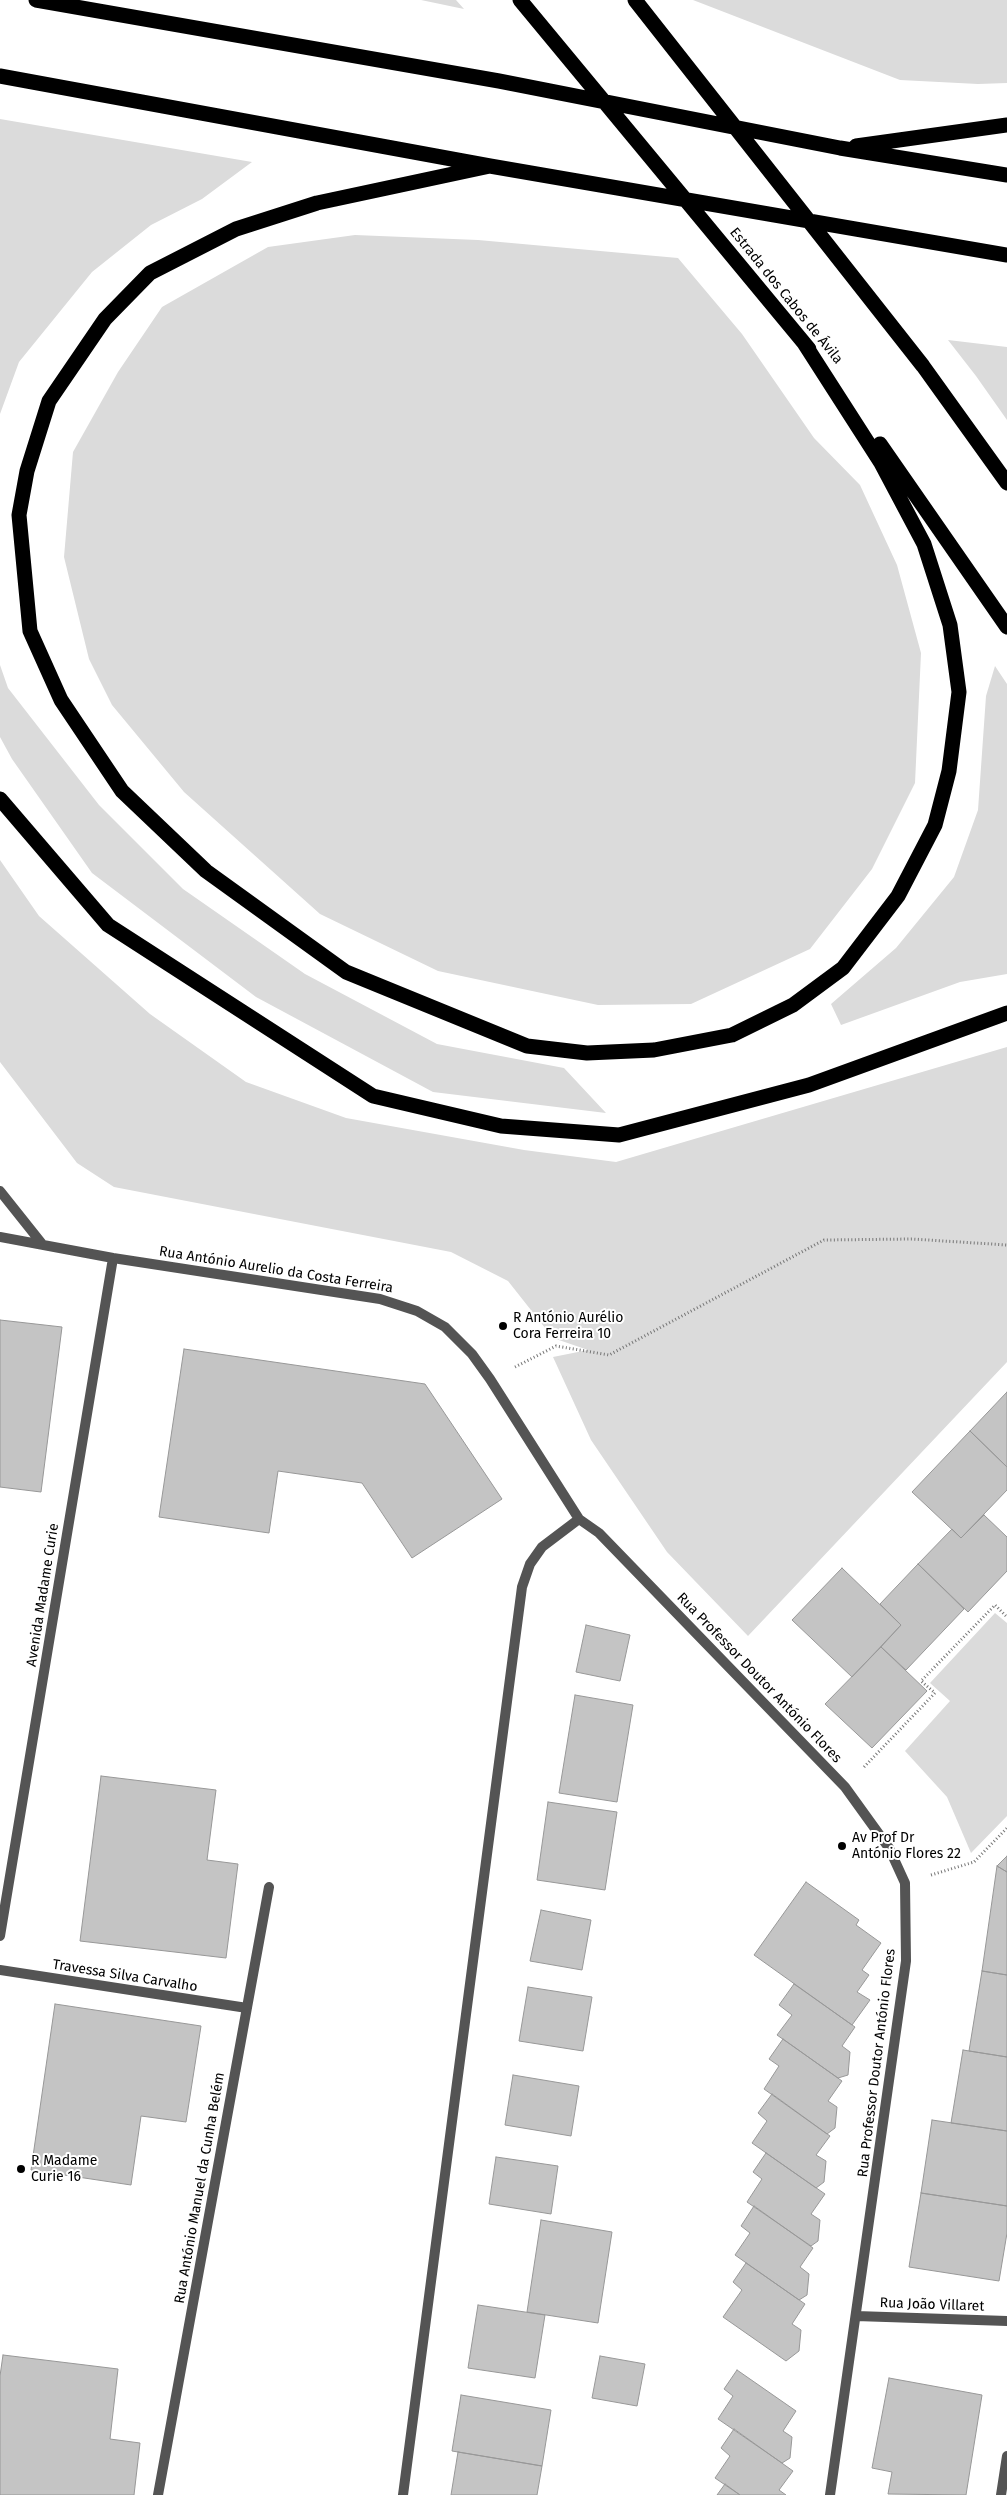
<!DOCTYPE html>
<html>
<head>
<meta charset="utf-8">
<style>
  body { margin:0 }
  canvas { display:block; background:#fff }
</style>
</head>
<body>
<canvas width="1007" height="2495"></canvas>
<script>
const c = document.querySelector('canvas').getContext('2d');
c.lineJoin = 'round';
function paint(path, color) {
  c.fillStyle = color;
  c.fill(path, 'evenodd');
}
function shape(rows) {
  const path = new Path2D();
  for (const r of rows) {
    path.moveTo(r[0], r[1]);
    for (let i = 2; i < r.length; i += 2) path.lineTo(r[i], r[i + 1]);
  }
  return path;
}
function strokePath(path, color, width, dash) {
  c.strokeStyle = color;
  c.lineWidth = width;
  c.lineCap = dash ? 'butt' : 'round';
  c.setLineDash(dash || []);
  c.stroke(path);
}
function write(font, color, halo, rows, align = 'center') {
  c.font = font + ' "Fira Sans",sans-serif';
  c.lineWidth = 4;
  c.setLineDash([]);
  c.textBaseline = 'middle';
  c.strokeStyle = halo;
  c.fillStyle = color;
  for (const [text, x, y, turn = 0] of rows) {
    c.save();
    c.translate(x, y);
    c.rotate((+turn || 0) * Math.PI / 180);
    c.textAlign = isNaN(turn) ? turn : align;
    if (halo) c.strokeText(text, 0, 0);
    c.fillText(text, 0, 0);
    c.restore();
  }
}
const green = shape([
  [421,0,456,0,464,9],
  [693,0,1007,0,1007,83,978,84,900,80],
  [0,119,252,162,202,199,151,225,92,272,19,362,0,414],
  [355,235,478,240,678,258,742,334,814,438,860,485,897,565,921,653,915,783,872,869,810,949,691,1004,598,1005,438,971,320,914,184,792,112,705,89,659,64,557,73,452,118,372,162,307,268,247],
  [948,340,1007,347,1007,420,976,376],
  [0,665,8,688,99,805,183,889,305,974,437,1044,564,1068,606,1113,433,1092,256,997,92,873,12,759,0,737],
  [995,666,1007,684,1007,974,960,982,841,1025,831,1004,896,948,954,877,978,810,986,696],
  [0,860,39,916,150,1014,246,1082,346,1118,524,1150,616,1162,1007,1047,1007,1362,748,1636,667,1552,591,1440,553,1357,588,1350,553,1338,508,1281,451,1252,114,1187,77,1163,0,1062],
  [995,1613,1007,1623,1007,1816,971,1853,947,1797,905,1751,950,1701,930,1683]
]);
const building = shape([
  [0,1320,62,1327,41,1492,0,1487,0,1320],
  [184,1349,425,1384,502,1499,412,1558,362,1483,278,1471,269,1533,159,1517,184,1349],
  [1007,1392,1007,1467,970,1431,1007,1392],
  [970,1431,1007,1467,1007,1490,961,1538,912,1492,970,1431],
  [984,1515,1007,1537,1007,1571,968,1612,918,1564,952,1529,961,1538,984,1515],
  [918,1564,964,1609,906,1670,881,1647,901,1625,880,1604,918,1564],
  [842,1568,901,1625,852,1677,792,1620,842,1568],
  [586,1625,630,1635,620,1681,576,1672,586,1625],
  [881,1647,927,1691,872,1748,825,1704,881,1647],
  [575,1695,633,1705,617,1802,559,1793,575,1695],
  [101,1776,216,1790,207,1860,238,1864,226,1958,80,1941,101,1776],
  [548,1802,617,1812,605,1890,537,1880,548,1802],
  [1007,1856,1007,1872,997,1866,1007,1856],
  [997,1866,1007,1872,1007,1975,982,1971,997,1866],
  [806,1882,859,1920,856,1925,881,1943,862,1970,869,1975,857,1992,870,2000,852,2025,754,1955,806,1882],
  [541,1910,591,1920,582,1970,530,1961,541,1910],
  [982,1971,1007,1975,1007,2057,969,2051,982,1971],
  [794,1984,855,2027,842,2046,850,2052,848,2075,838,2078,777,2035,792,2015,779,2005,794,1984],
  [528,1987,592,1997,583,2051,519,2041,528,1987],
  [55,2004,201,2026,186,2122,141,2116,131,2185,31,2170,55,2004],
  [783,2039,842,2081,828,2101,837,2107,835,2128,827,2134,764,2089,779,2066,769,2059,783,2039],
  [963,2050,1007,2057,1007,2131,951,2123,963,2050],
  [513,2075,579,2086,571,2136,505,2125,513,2075],
  [772,2094,830,2136,816,2155,826,2161,824,2182,816,2188,752,2143,767,2121,758,2113,772,2094],
  [932,2120,1007,2131,1007,2206,921,2193,932,2120],
  [766,2153,825,2194,811,2214,820,2220,818,2241,811,2246,747,2202,762,2179,753,2172,766,2153],
  [496,2157,558,2166,551,2214,489,2204,496,2157],
  [921,2193,1007,2206,1007,2233,999,2281,909,2267,921,2193],
  [754,2206,813,2248,800,2267,809,2274,807,2295,799,2300,735,2255,750,2233,741,2226,754,2206],
  [541,2220,612,2232,598,2323,527,2312,541,2220],
  [746,2263,805,2304,792,2324,801,2330,799,2351,786,2361,723,2317,742,2290,733,2282,746,2263],
  [478,2305,545,2315,535,2378,468,2368,478,2305],
  [3,2355,118,2369,110,2439,140,2443,134,2495,0,2495,0,2376,3,2355],
  [600,2356,645,2364,637,2406,592,2398,600,2356],
  [737,2370,796,2411,783,2431,792,2437,790,2458,782,2463,718,2419,733,2396,724,2389,737,2370],
  [889,2378,982,2395,966,2495,888,2494,892,2472,872,2468,889,2378],
  [461,2395,551,2410,542,2466,452,2451,461,2395],
  [734,2429,793,2471,779,2490,786,2495,740,2495,715,2478,730,2456,721,2448,734,2429],
  [458,2452,542,2466,537,2495,451,2495,458,2452],
  [725,2484,740,2495,717,2495,725,2484]
]);
const path = shape([
  [515,1367,556,1346,609,1355,824,1240,912,1239,1007,1245],
  [864,1767,935,1693,921,1681,995,1605,1007,1617],
  [931,1875,974,1862,1007,1828]
]);
const street = shape([
  [0,1191,43,1245],
  [0,1237,113,1258,380,1299,417,1311,445,1327,472,1354,490,1379,579,1519,599,1533,845,1787,889,1848,905,1883,906,1961,830,2495],
  [0,1936,113,1258],
  [0,1970,247,2008],
  [856,2316,1007,2321],
  [158,2495,269,1887],
  [403,2495,522,1587,530,1564,542,1547,579,1519],
  [1001,2495,1007,2456]
]);
const highway = shape([
  [36,0,499,81,840,148,1007,175],
  [520,0,809,349],
  [635,0,923,366,1007,483],
  [0,76,490,166,1007,255],
  [856,146,1007,125],
  [490,166,317,203,236,229,150,273,105,319,49,401,27,471,19,515,30,631,61,700,122,791,206,871,346,972,527,1046,587,1053,654,1050,732,1035,793,1005,843,968,898,896,935,825,949,771,959,692,950,625,924,544,881,463,804,343],
  [880,444,1007,627],
  [0,799,108,925,373,1096,501,1126,619,1135,809,1085,1007,1013]
]);
const markers = [
  [503,1326,5,"#000"],
  [842,1846,5,"#000"],
  [21,2169,5,"#000"]
];
const streetNames = [
  ["Estrada dos Cabos de Ávila",786,296,51],
  ["Rua António Aurelio da Costa Ferreira",276,1270,9],
  ["Avenida Madame Curie",43,1595,-81],
  ["Rua Professor Doutor António Flores",759,1678,46],
  ["Travessa Silva Carvalho",125,1976,9],
  ["Rua Professor Doutor António Flores",877,2063,-83],
  ["Rua António Manuel da Cunha Belém",200,2188,-80],
  ["Rua João Villaret",932,2305,2]
];
const poiNames = [
  ["R António Aurélio",513,1318],
  ["Cora Ferreira 10",513,1334],
  ["Av Prof Dr",852,1838],
  ["António Flores 22",852,1854],
  ["R Madame",31,2161],
  ["Curie 16",31,2177]
];
paint(green, '#dbdbdb');
paint(building, '#c4c4c4');
strokePath(building, '#989898', 1);
strokePath(path, '#767676', 3, [1, 2.5]);
strokePath(street, '#545454', 10);
strokePath(highway, '#000', 15);
for (const [x, y, r, color] of markers) {
  const dot = new Path2D();
  dot.arc(x, y, r, 0, 2 * Math.PI);
  c.fillStyle = color;
  c.fill(dot);
  strokePath(dot, '#fff', 2);
}
write('14px', '#000', '#fff', streetNames);
write('14px', '#000', '#fff', poiNames, 'left');
</script>
</body>
</html>
